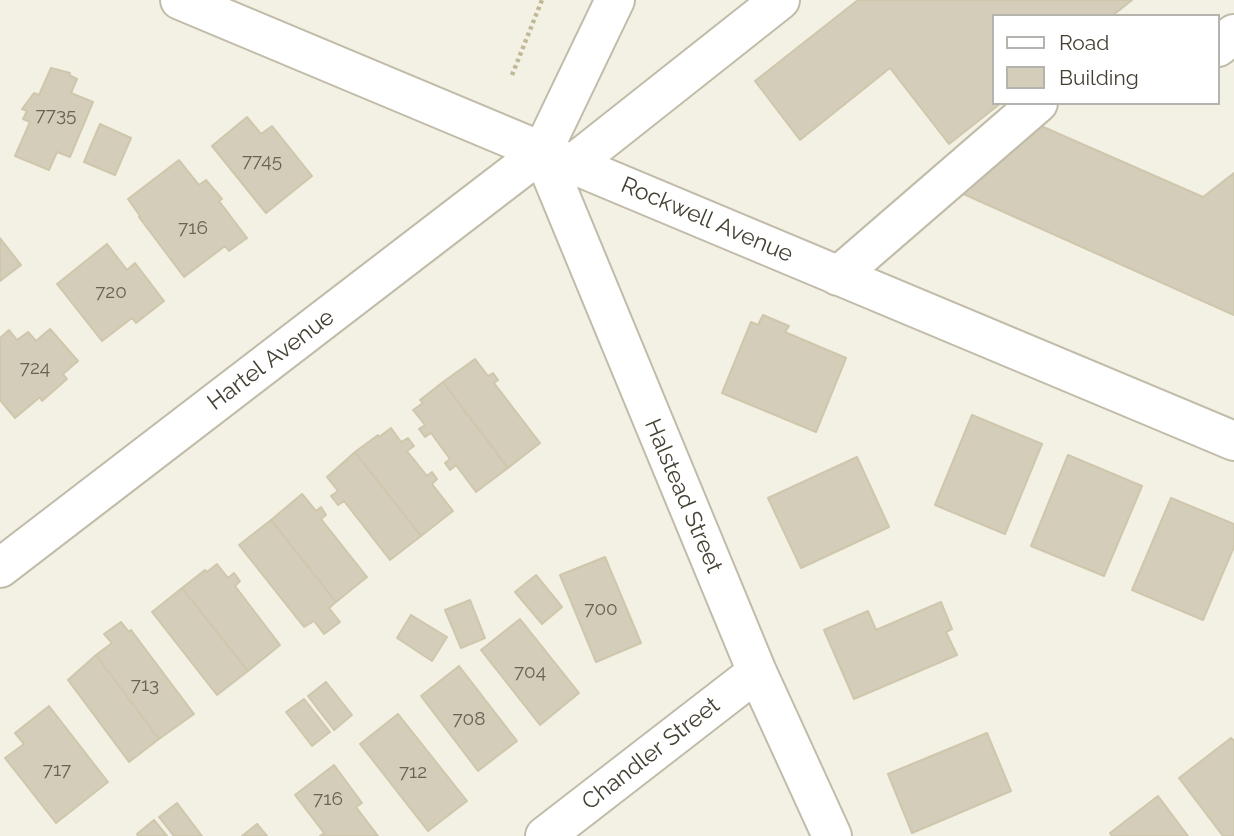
<!DOCTYPE html>
<html>
<head>
<meta charset="utf-8">
<style>
  body { margin:0 }
  #map { position:relative; width:1234px; height:836px; overflow:hidden; background:#f3f0e4; font-family:Raleway,sans-serif }
  canvas { display:block }
  .legend { position:absolute; left:992px; top:14px; width:228px; height:91px; box-sizing:border-box; background:#fff; border:2px solid #b5b3ae; margin:0; padding:9px 12px; list-style:none; font-size:21px; color:#454034 }
  .legend li { display:flex; align-items:center; gap:14px; height:35px }
  .legend b { width:35px; border:2px solid #b5b3ae }
</style>
</head>
<body>
<div id="map">
<canvas width="1234" height="836"></canvas>
<ul class="legend">
<li><b style="height:9px;background:#fff"></b>Road</li>
<li><b style="height:19px;background:#d4cdb9"></b>Building</li>
</ul>
</div>
<script>
const c = document.querySelector('canvas').getContext('2d');
c.lineJoin = 'round';
function paint(path, color) {
  c.fillStyle = color;
  c.fill(path, 'evenodd');
}
function shape(rows) {
  const path = new Path2D();
  for (const r of rows) {
    path.moveTo(r[0], r[1]);
    for (let i = 2; i < r.length; i += 2) path.lineTo(r[i], r[i + 1]);
  }
  return path;
}
function strokePath(path, color, width, dash) {
  c.strokeStyle = color;
  c.lineWidth = width;
  c.lineCap = dash ? 'butt' : 'round';
  c.setLineDash(dash || []);
  c.stroke(path);
}
function write(font, color, halo, rows, align = 'center') {
  c.font = font + ' Raleway,sans-serif';
  c.lineWidth = 7;
  c.setLineDash([]);
  c.textBaseline = 'middle';
  c.strokeStyle = halo;
  c.fillStyle = color;
  for (const [text, x, y, turn = 0] of rows) {
    c.save();
    c.translate(x, y);
    c.rotate((+turn || 0) * Math.PI / 180);
    c.textAlign = isNaN(turn) ? turn : align;
    if (halo) c.strokeText(text, 0, 0);
    c.fillText(text, 0, 0);
    c.restore();
  }
}
const building = shape([
  [858,0,1132,0,1112,16,994,16,994,103,1001,103,949,144,890,68,800,140,755,81,858,0],
  [51,68,70,73,69,75,77,79,71,93,93,102,70,157,57,152,49,170,15,156,30,122,23,119,27,111,22,109,34,93,39,95,51,68],
  [247,117,261,134,272,126,312,176,266,213,212,146,247,117],
  [100,124,131,138,115,175,84,162,100,124],
  [1041,126,1203,197,1234,173,1234,315,959,192,1041,126],
  [179,160,199,185,206,180,222,199,219,201,247,238,229,251,225,246,184,277,139,217,140,216,128,199,179,160],
  [0,238,21,265,0,281,0,238],
  [107,244,127,270,135,263,164,301,136,323,132,318,102,341,57,284,107,244],
  [763,315,789,326,785,332,846,358,816,432,722,393,751,322,758,325,763,315],
  [50,329,78,361,63,374,67,379,42,401,40,397,15,418,0,400,0,338,9,330,17,340,28,332,36,341,50,329],
  [475,359,488,376,493,373,498,380,494,383,540,443,508,468,443,382,475,359],
  [443,382,508,468,476,492,456,465,450,470,445,463,450,459,431,433,425,437,419,429,425,425,413,410,423,403,420,400,443,382],
  [972,415,1042,444,1005,534,935,505,972,415],
  [391,428,401,442,408,438,414,446,407,451,427,476,432,472,437,479,432,484,453,511,421,536,355,452,378,435,379,437,391,428],
  [355,452,421,536,390,560,344,501,338,505,331,496,338,491,327,477,355,452],
  [1068,455,1142,486,1104,576,1031,546,1068,455],
  [857,457,889,527,801,568,768,498,857,457],
  [302,494,316,511,321,507,326,515,321,519,367,577,336,602,271,520,302,494],
  [1171,498,1234,524,1234,547,1203,620,1132,590,1171,498],
  [271,520,336,602,329,608,340,622,324,634,314,621,304,627,239,545,271,520],
  [605,557,641,643,596,662,560,575,605,557],
  [217,564,228,578,234,573,240,581,235,586,280,645,248,671,182,588,205,570,207,572,217,564],
  [536,575,562,607,542,624,515,592,536,575],
  [182,588,248,671,217,695,152,612,182,588],
  [470,600,485,638,461,648,445,610,470,600],
  [941,602,952,629,946,632,957,655,854,699,824,630,868,611,876,630,941,602],
  [411,615,447,637,432,661,397,638,411,615],
  [520,619,579,693,540,725,481,650,520,619],
  [121,622,129,632,131,630,194,714,159,739,96,655,112,643,104,634,121,622],
  [96,655,159,739,129,762,68,680,96,655],
  [459,666,517,741,478,771,421,696,459,666],
  [326,682,352,715,334,730,308,696,326,682],
  [304,699,330,732,312,746,286,712,304,699],
  [49,706,108,782,56,823,5,758,24,744,15,733,49,706],
  [398,714,467,801,428,831,360,744,398,714],
  [987,733,1011,791,912,833,888,774,987,733],
  [1231,738,1234,741,1234,836,1223,836,1179,778,1231,738],
  [334,765,362,803,356,807,378,836,320,836,324,833,295,795,334,765],
  [1158,796,1188,836,1112,836,1110,833,1158,796],
  [177,803,202,836,174,836,159,817,177,803],
  [154,820,167,836,138,836,137,834,154,820],
  [257,824,267,836,242,836,257,824]
]);
const path = shape([
  [512,75,542,0]
]);
const minor = shape([
  [180,0,1234,441],
  [1218,47,1234,34],
  [542,152,757,672,832,836],
  [574,163,780,0],
  [838,276,1038,103],
  [0,568,542,152,615,0],
  [545,836,757,672]
]);
const numberNames = [
  ["7735",56,115],
  ["7745",262,161],
  ["716",193,228],
  ["720",111,292],
  ["724",35,368],
  ["700",601,609],
  ["704",530,672],
  ["713",145,685],
  ["708",469,719],
  ["717",57,770],
  ["712",413,772],
  ["716",328,799]
];
const streetNames = [
  ["Rockwell Avenue",707,220,23],
  ["Hartel Avenue",271,360,-37],
  ["Halstead Street",683,496,67],
  ["Chandler Street",651,754,-38]
];
paint(building, '#d4cdb9');
strokePath(building, '#cfc7ac', 2);
strokePath(minor, '#c1bca9', 42);
strokePath(path, '#c0b897', 4.5, [3.5, 3.5]);
strokePath(minor, '#fff', 38);
write('19px', '#696355', null, numberNames);
write('23px', '#454034', '#fff', streetNames);
</script>
</body>
</html>
